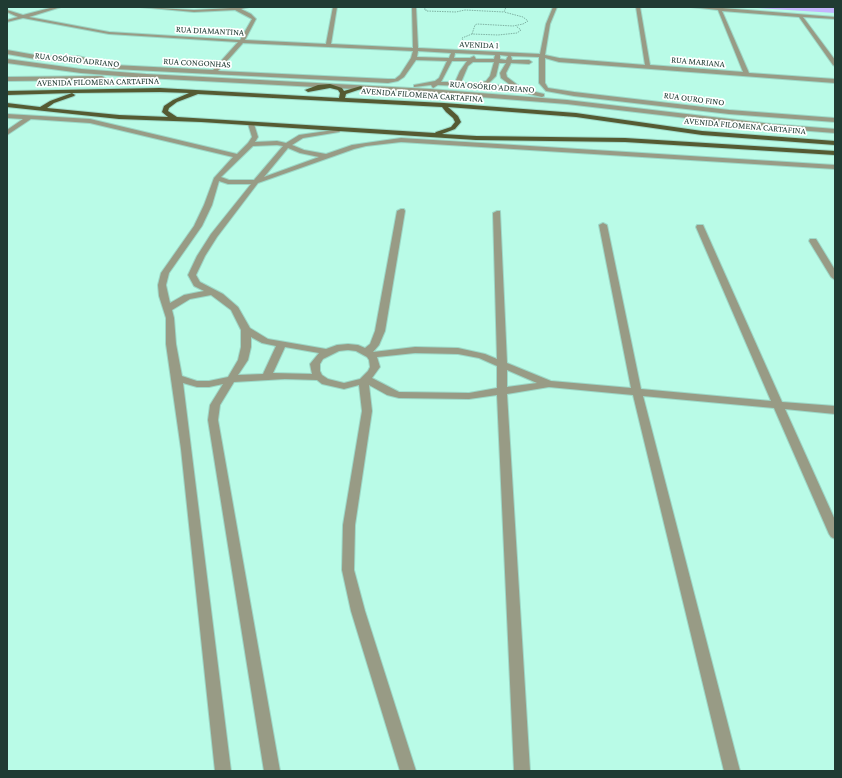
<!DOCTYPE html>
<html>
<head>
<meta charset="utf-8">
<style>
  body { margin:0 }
  #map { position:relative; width:842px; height:778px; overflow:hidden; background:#b9fbe7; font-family:"Crimson Pro",serif }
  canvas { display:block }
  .frame { position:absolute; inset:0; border:8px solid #203b33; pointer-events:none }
</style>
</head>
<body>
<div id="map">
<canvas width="842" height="778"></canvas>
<div class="frame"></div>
</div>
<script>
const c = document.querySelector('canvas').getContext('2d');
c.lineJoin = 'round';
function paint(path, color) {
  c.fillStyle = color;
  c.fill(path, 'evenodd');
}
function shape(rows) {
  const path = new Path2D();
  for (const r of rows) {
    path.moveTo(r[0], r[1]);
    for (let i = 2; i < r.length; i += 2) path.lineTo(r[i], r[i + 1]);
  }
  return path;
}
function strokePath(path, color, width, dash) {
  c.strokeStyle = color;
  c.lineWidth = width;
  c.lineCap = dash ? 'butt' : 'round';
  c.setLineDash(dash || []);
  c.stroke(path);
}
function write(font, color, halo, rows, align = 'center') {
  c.font = font + ' "Crimson Pro",serif';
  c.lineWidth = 3.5;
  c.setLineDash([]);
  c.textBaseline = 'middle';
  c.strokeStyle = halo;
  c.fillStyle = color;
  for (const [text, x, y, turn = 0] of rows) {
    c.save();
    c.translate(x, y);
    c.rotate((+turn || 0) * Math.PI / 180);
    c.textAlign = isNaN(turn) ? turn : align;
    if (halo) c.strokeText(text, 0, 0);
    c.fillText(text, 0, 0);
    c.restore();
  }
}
const green = shape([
  [739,7,835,7,835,13,757,8]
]);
const path = shape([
  [424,9,426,9,426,11,456,12,465,10,504,12,506,7],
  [472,34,475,25,477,24,513,26,523,24,528,21,523,17,504,12],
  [464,43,462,38,472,34,498,35,517,33,521,30,516,26]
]);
const minor = shape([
  [54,7,61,7,29,17,109,32,240,40,252,19,235,10,194,12,140,7,194,10,249,7,241,9,251,14,256,19,245,40,326,44,333,7,337,7,331,44,413,48,412,7,416,7,418,48,540,54,546,24,553,7,557,7,550,24,545,55,559,58,645,65,636,7,640,7,650,65,743,72,718,10,691,7,710,7,835,17,835,19,803,17,835,60,835,66,833,65,799,17,722,11,749,73,835,79,835,83,559,62,545,58,545,83,548,88,574,92,729,110,835,118,835,122,729,114,574,96,546,91,539,83,539,57,511,56,512,60,529,60,532,62,529,64,511,63,506,73,507,77,519,86,519,88,544,94,544,96,542,97,511,90,480,87,438,85,433,88,431,85,414,87,414,85,435,81,439,78,447,61,416,60,404,77,398,81,388,83,114,69,78,60,41,60,7,54,7,50,41,56,78,56,114,65,213,70,238,42,109,34,23,18,7,22,7,20,18,17,7,12,7,10,23,15,54,7],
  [243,43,413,51,411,58,400,75,395,79,388,79,218,71,243,43],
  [418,51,451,53,449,58,417,57,418,51],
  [455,53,495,55,494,59,476,59,474,56,470,58,454,58,455,53],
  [500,55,508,56,506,60,500,59,500,55],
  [452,61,467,61,460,71,456,80,457,82,441,82,452,61],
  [473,62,494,62,490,76,486,81,479,83,462,83,462,80,468,66,473,62],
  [499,63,506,63,500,73,501,78,513,87,488,84,496,76,499,63],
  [7,59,81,69,146,74,430,89,567,100,772,124,835,129,835,133,772,128,567,104,430,93,146,78,81,73,7,63,7,59],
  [7,77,102,76,105,78,102,80,7,81,7,77],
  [7,114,90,119,237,154,248,143,252,137,248,124,251,122,254,124,258,137,255,142,277,141,286,143,299,135,341,129,342,130,339,132,303,138,292,145,304,150,326,154,352,145,401,138,835,165,835,169,401,142,366,146,354,149,258,183,217,237,205,256,196,275,200,282,223,294,238,307,250,328,268,339,326,349,337,345,348,344,358,345,365,348,370,344,375,331,397,211,401,209,404,209,405,211,385,331,379,345,373,352,415,347,458,348,485,354,497,359,493,213,497,211,500,211,507,363,551,381,631,388,599,225,603,223,607,225,641,389,771,401,696,227,697,225,703,225,782,402,835,406,835,414,785,409,835,520,835,539,831,537,829,534,774,408,643,396,740,771,724,771,633,395,549,387,507,394,530,771,514,771,497,395,469,399,399,398,387,395,369,385,372,411,355,525,354,570,365,611,416,771,400,771,351,611,342,570,343,525,362,411,359,385,344,389,322,384,317,380,285,379,234,382,220,405,218,420,280,771,264,771,208,420,210,405,223,384,209,387,197,387,183,383,231,771,215,771,181,449,166,344,166,318,159,296,158,285,161,273,194,226,204,205,214,178,233,157,90,123,31,119,7,135,7,130,23,119,7,118,7,114],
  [277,145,283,146,254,180,229,180,221,177,253,146,277,145],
  [288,148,300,153,319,157,264,177,288,148],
  [219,181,228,184,251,184,211,234,197,256,188,275,194,286,204,291,184,295,170,303,166,285,169,273,202,226,212,205,219,181],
  [211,295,231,310,241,330,241,347,238,360,228,377,209,381,197,381,182,376,176,344,174,318,172,310,190,299,211,295],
  [251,337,262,343,276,346,263,374,238,375,248,360,251,347,251,337],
  [285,347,319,353,310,364,312,374,273,373,285,347],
  [348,350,356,351,367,357,369,360,370,367,368,371,360,379,344,383,328,379,322,375,320,371,320,364,323,359,339,351,348,350],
  [415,353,458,354,479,358,497,366,497,388,469,393,399,392,372,378,380,367,377,357,415,353],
  [507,370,537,383,507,387,507,370],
  [810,239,816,239,835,270,835,280,831,277,809,241,810,239]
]);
const major = shape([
  [330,84,342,88,344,91,361,86,364,88,346,94,345,98,444,103,576,113,702,131,835,141,835,145,702,135,576,117,448,107,458,116,461,122,455,129,442,134,476,136,625,138,835,151,835,155,625,142,476,140,201,122,119,119,7,107,7,103,40,107,50,101,72,93,7,95,7,91,160,88,339,98,340,93,338,90,330,88,308,92,305,90,318,85,330,84],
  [160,92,189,93,173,100,164,106,162,112,168,117,119,115,47,108,54,103,74,96,75,95,72,93,160,92],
  [198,94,442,107,446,112,453,118,455,122,451,127,436,132,435,133,177,117,168,111,169,108,177,102,198,94]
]);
const farStreetnames = [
  ["RUA DIAMANTINA",210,31,3],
  ["AVENIDA 1",479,45,2],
  ["RUA OSÓRIO ADRIANO",77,60,6],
  ["RUA MARIANA",698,62,5],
  ["RUA CONGONHAS",197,63,3],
  ["AVENIDA FILOMENA CARTAFINA",98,82,-1],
  ["RUA OSÓRIO ADRIANO",492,87,4],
  ["AVENIDA FILOMENA CARTAFINA",422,95,4],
  ["RUA OURO FINO",694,99,7],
  ["AVENIDA FILOMENA CARTAFINA",745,126,5]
];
paint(green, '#c5b5fe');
strokePath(minor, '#9dd8c7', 2);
strokePath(major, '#9dd8c7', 2);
strokePath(path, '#7eb1a2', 1, [1.5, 1]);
paint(minor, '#989b85');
paint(major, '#555a32');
write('9px', '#203b33', '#fff', farStreetnames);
</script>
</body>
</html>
